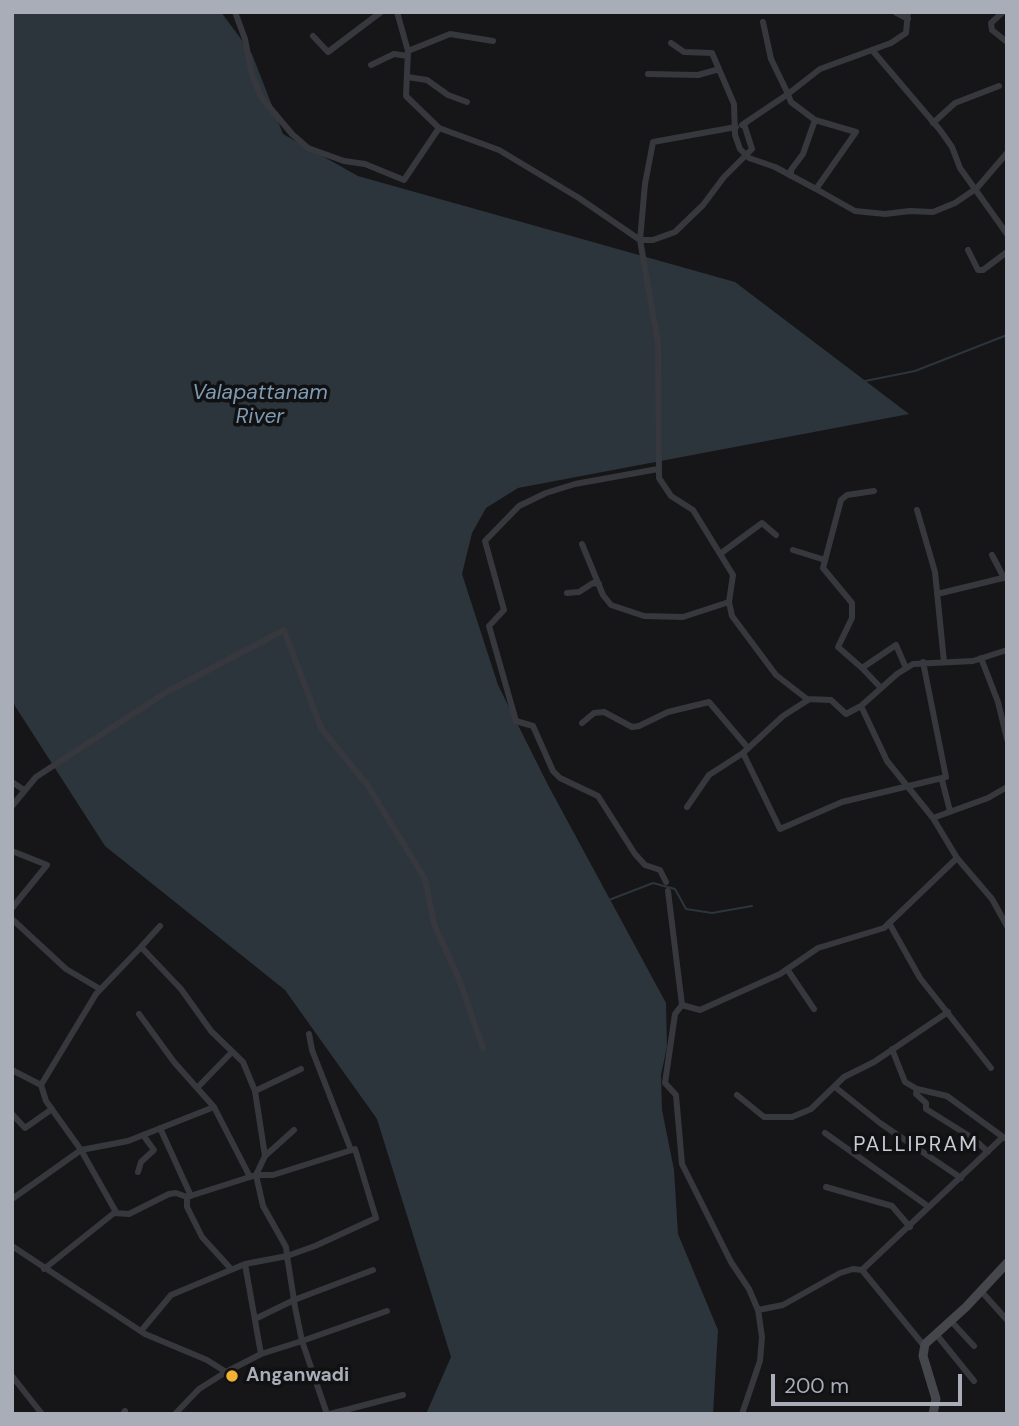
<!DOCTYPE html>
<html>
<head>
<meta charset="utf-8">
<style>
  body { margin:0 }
  #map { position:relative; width:1019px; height:1426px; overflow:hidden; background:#161618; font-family:"DM Sans",sans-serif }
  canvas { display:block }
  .frame { position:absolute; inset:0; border:14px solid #a8adb8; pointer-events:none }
  .scale { position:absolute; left:771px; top:1374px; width:191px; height:32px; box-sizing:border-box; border:4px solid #a8adb8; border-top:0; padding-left:9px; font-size:21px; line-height:24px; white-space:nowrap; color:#a8adb8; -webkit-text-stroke:5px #111113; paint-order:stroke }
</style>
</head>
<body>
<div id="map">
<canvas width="1019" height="1426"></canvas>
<div class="frame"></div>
<div class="scale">200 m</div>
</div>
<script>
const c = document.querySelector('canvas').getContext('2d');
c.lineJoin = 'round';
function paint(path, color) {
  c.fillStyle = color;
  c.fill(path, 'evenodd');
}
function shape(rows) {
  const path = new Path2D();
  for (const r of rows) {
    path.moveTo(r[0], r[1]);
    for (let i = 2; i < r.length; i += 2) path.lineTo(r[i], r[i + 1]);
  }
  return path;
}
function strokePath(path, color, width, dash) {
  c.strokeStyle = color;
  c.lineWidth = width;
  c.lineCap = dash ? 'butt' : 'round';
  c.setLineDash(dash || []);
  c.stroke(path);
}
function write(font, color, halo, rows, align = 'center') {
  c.font = font + ' "DM Sans",sans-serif';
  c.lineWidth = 7;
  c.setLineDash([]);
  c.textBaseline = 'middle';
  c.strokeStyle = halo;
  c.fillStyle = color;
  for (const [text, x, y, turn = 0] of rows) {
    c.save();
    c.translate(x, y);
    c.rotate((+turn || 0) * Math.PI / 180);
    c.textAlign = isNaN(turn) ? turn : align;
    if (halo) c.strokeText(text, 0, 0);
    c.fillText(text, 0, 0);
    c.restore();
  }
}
const water = shape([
  [12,12,221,12,252,54,283,134,358,176,735,282,909,414,518,488,486,508,472,533,462,574,498,685,548,785,666,1003,667,1047,661,1075,662,1110,674,1170,678,1234,718,1330,713,1414,426,1414,451,1357,377,1119,285,990,105,846,15,706,12,698]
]);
const stream = shape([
  [865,381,915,371,1007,335],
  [609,900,653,883,675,889,686,909,712,913,752,906]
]);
const minor = shape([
  [235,12,245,39,252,75,261,97,292,134,308,148,344,161,365,164,404,180,439,128,406,96,408,51,397,12],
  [895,12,908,19],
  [908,12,906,33,891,43,820,69,788,94,791,102,815,120,856,132,816,189,855,211,885,214,910,211,933,212,955,203,977,188,1007,153],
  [1003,12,991,23,992,30,1007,42],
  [313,36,328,52,381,12],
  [671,43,684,52,712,53,734,104,735,135,740,149,749,158,775,167,816,189],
  [872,50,940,130,952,147,960,168,1007,234],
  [408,51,450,34,493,41],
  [371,65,394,54,408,56],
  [648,74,698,75,716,70],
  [407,77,427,80,448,95,467,102],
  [933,123,955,103,999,86],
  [742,125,788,94,771,59,763,22],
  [736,127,653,142,645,184,640,240,653,240,675,232,703,205,724,177,752,149,744,124],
  [439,128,499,150,579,198,640,240,658,343,659,478,671,496,693,510,733,575,729,602,732,616,776,675,807,699,831,700,846,714,861,706],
  [791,176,791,170,803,154,815,120],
  [968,250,978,270,983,270,1007,252],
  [658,469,575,484,546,493,519,506,485,541,504,610,489,626,516,721,533,726,553,771,560,778,598,796,635,854,645,865,660,870,666,882],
  [874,491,847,495,841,500,823,568,852,603,852,618,838,647,862,668,896,645,906,668],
  [917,510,935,572,944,662],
  [582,544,603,595,611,605,644,616,683,617,729,602],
  [793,550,825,560],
  [720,554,762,523,776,535],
  [992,555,1004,578],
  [567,593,579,592,593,583,599,584],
  [937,594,1007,577],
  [1007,650,973,661,913,664,897,674,861,706,887,761,933,818,957,858,992,899,1007,926],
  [981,658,998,702,1007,739],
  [862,668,881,688],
  [808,700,783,716,743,753,780,829,842,802,946,777,923,662],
  [582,723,594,713,604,712,632,727,639,726,668,712,709,702,748,748],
  [942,780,950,811],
  [12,782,24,790],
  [12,806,36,777,165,693,284,630,321,728,368,786,425,879,434,924,459,979,483,1048],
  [687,807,709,775,743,753],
  [933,818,988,798,1007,787],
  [12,851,47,865,12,908],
  [668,891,682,1005,675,1014,665,1083,676,1095,682,1164,731,1262,749,1289,758,1310,762,1337,760,1361,742,1414],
  [12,919,66,969,100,989],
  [889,923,920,978,991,1068],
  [141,947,160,926],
  [787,969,814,1009],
  [682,1005,700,1010,780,974,818,948,884,928,957,858],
  [139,1014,174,1062,214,1107,250,1177],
  [309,1034,312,1050,351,1150],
  [892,1049,905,1082,917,1089,947,1096,1003,1137],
  [12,1070,41,1085,46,1101,81,1150,12,1199],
  [41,1085,96,994,141,947,181,989,211,1031,243,1062,255,1091,265,1156,256,1175,187,1197,176,1193,169,1194,129,1214,114,1213,44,1269],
  [835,1087,880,1123,961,1178],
  [197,1088,232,1052],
  [917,1089,916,1094,926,1103,926,1109,974,1139,988,1152],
  [255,1091,301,1069],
  [737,1095,764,1117,792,1117,811,1109,844,1077,874,1062,948,1012],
  [12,1114,25,1128,52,1109],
  [160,1128,191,1196],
  [825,1133,929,1207],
  [265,1156,294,1130],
  [138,1172,141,1162,154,1150,143,1135],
  [826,1187,892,1206,910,1227],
  [187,1197,187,1207,202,1237,231,1269],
  [116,1212,81,1150,128,1141,214,1107],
  [12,1246,145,1334,207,1360,226,1372,199,1389,175,1414],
  [981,1291,1007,1320],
  [758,1310,783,1305,840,1273,853,1269,862,1270],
  [255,1319,294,1300,373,1270],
  [950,1320,974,1346],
  [141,1331,171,1295,245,1264],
  [936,1334,974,1381],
  [925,1347,862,1270,1003,1137,1007,1139],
  [261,1354,245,1264,287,1256,315,1246,376,1218,355,1149,273,1175,256,1175,263,1206,286,1247,287,1256,294,1300,295,1307,302,1341,387,1311],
  [226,1372,261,1354,302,1341,327,1414],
  [12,1376,42,1414],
  [123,1414,125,1411],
  [330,1414,403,1395]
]);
const secondary = shape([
  [933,1414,936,1399,923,1356,925,1344,966,1307,1007,1263]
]);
const markers = [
  [232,1376,7,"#f2b134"]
];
const poiNames = [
  ["Anganwadi",246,1376]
];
const waterNames = [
  ["Valapattanam",260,393],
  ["River",260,417]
];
const neighbourhoodNames = [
  ["PALLIPRAM",916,1145]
];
paint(water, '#2c353c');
strokePath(stream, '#2c353c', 2);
strokePath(minor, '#37383d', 6);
strokePath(secondary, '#45474d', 9);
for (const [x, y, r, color] of markers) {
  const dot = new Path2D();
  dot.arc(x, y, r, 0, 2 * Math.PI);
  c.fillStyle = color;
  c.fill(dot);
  strokePath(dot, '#111113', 2.5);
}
write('bold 19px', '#a8adb8', '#111113', poiNames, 'left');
write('italic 21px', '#7f9bb3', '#111113', waterNames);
c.letterSpacing = '2px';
write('21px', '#c9ccd4', '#111113', neighbourhoodNames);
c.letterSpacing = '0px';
</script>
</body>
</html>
